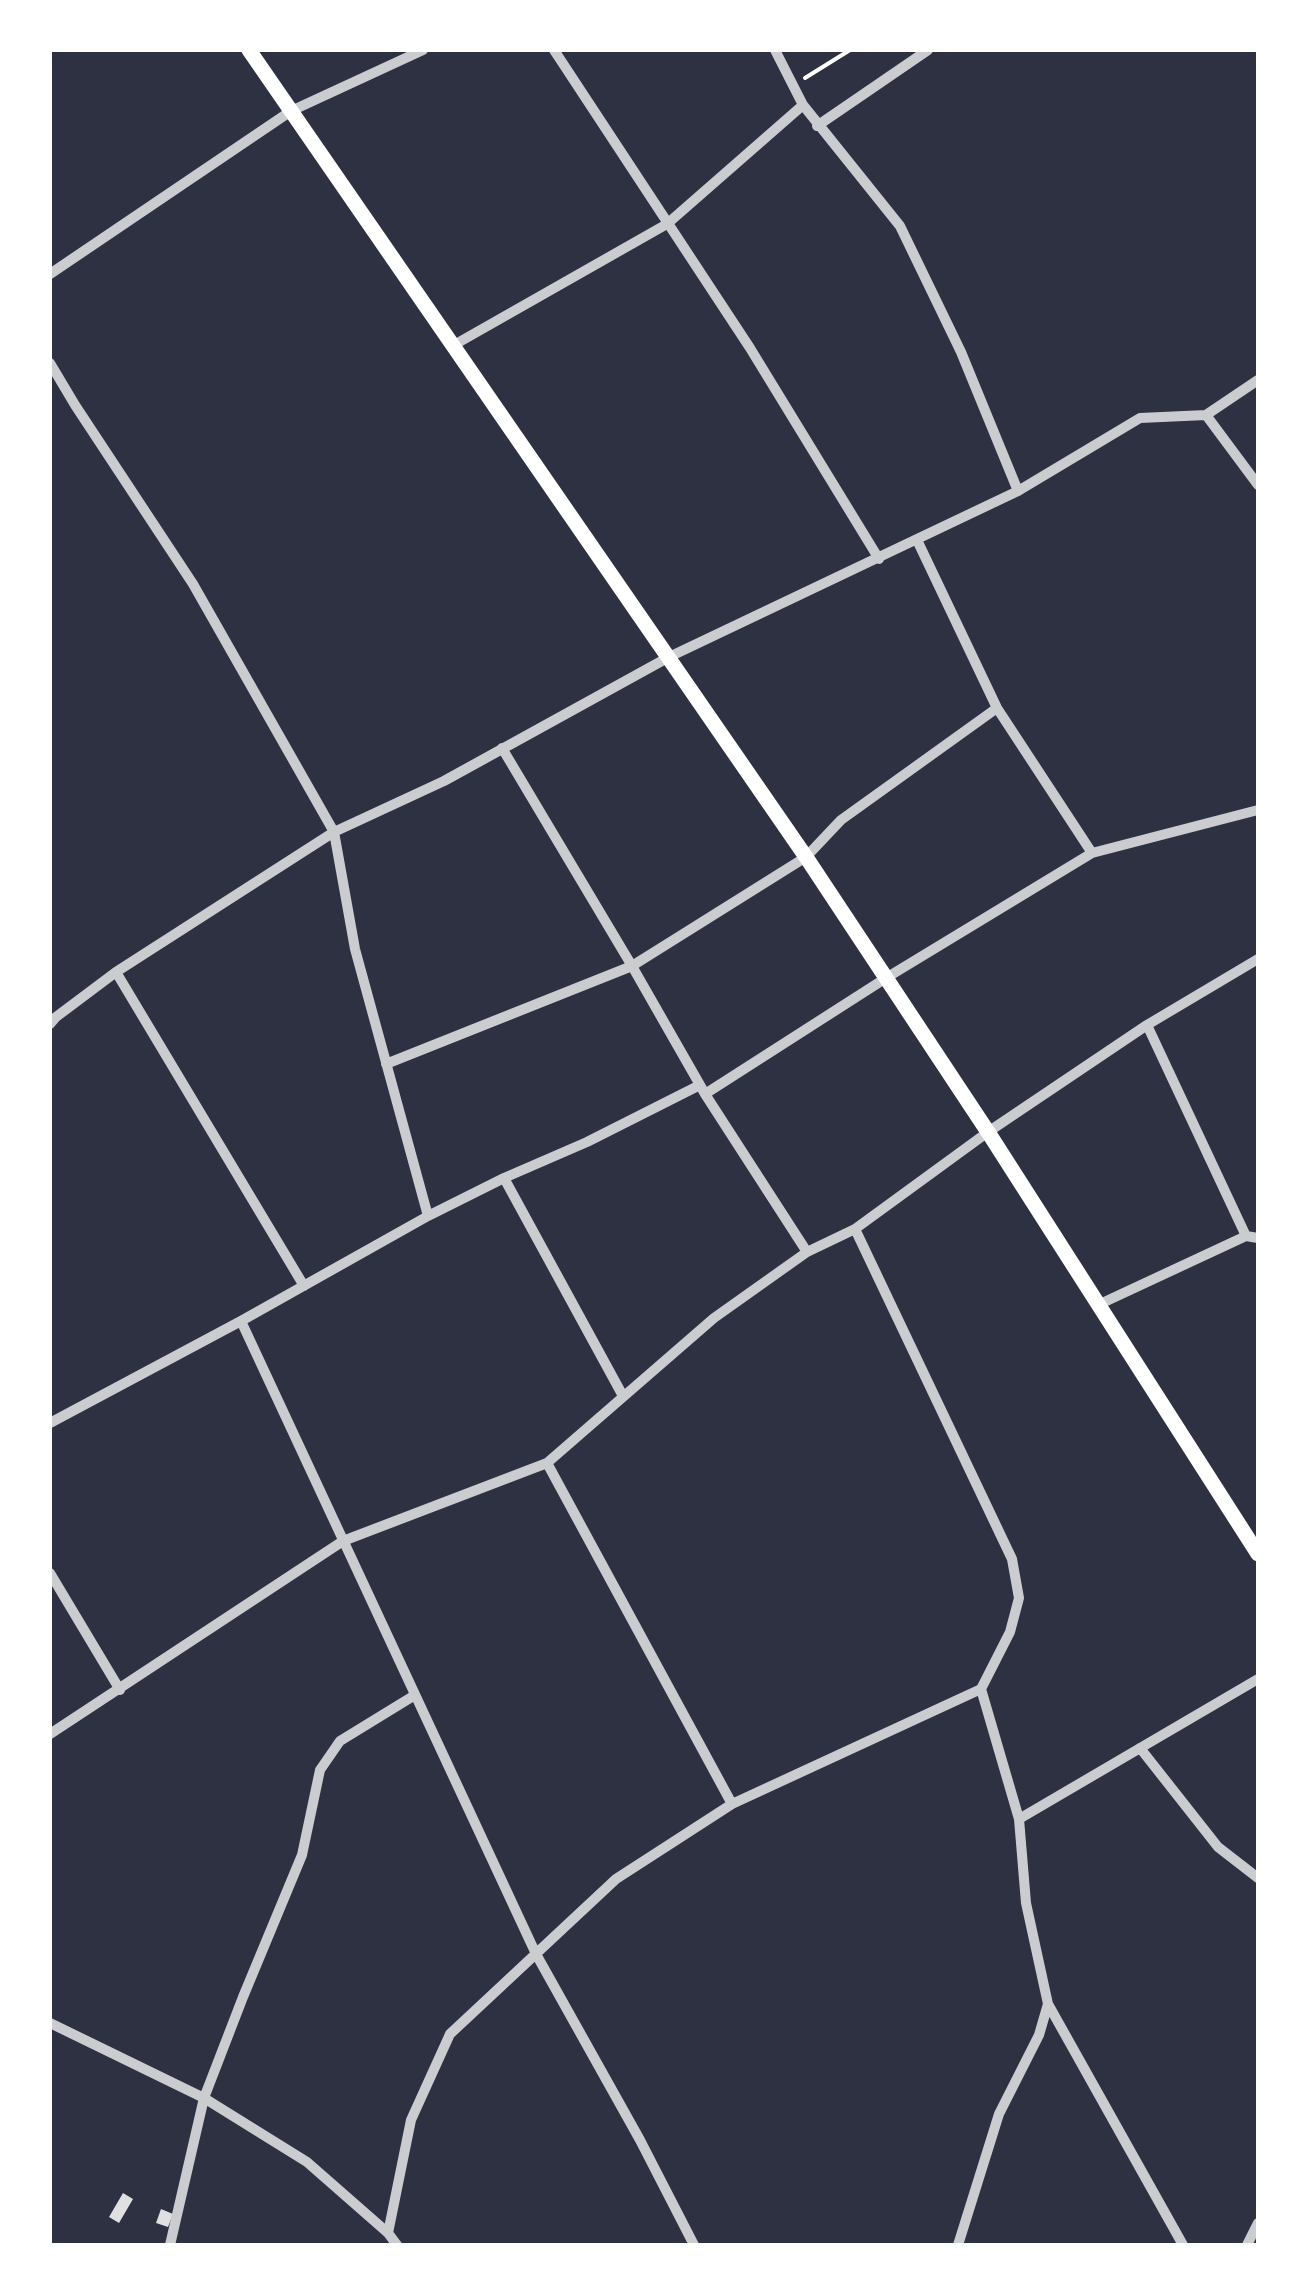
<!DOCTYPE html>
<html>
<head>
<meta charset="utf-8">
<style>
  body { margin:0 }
  #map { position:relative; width:1308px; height:2295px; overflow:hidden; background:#2d3142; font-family:"Public Sans",sans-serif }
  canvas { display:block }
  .frame { position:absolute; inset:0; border:52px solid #fff; pointer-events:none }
</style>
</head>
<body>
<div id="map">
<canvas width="1308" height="2295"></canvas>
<div class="frame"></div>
</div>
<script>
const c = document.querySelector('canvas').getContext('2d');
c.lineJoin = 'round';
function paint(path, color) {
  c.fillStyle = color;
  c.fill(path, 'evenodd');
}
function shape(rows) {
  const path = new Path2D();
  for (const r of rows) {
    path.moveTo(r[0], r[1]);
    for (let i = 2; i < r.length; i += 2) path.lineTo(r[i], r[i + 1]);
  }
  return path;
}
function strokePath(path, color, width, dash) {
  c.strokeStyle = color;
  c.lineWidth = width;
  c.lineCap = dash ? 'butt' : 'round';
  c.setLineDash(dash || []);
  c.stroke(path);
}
const building = shape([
  [123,2193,133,2199,119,2223,109,2217],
  [161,2209,173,2214,168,2227,156,2223]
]);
const path = shape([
  [805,78,850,50]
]);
const minor = shape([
  [554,50,750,348,879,559],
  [775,50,803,105,900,226,961,352,1018,491],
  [817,126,928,50],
  [50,274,291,111,423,50],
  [454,345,667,224,803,105],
  [50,363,75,405,193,584,334,832,355,949,428,1216],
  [1206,415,1258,485],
  [917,540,997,708,1092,853],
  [502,748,632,966,700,1085],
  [116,972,304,1286],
  [50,1024,56,1017,116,972,334,832,444,781,669,657,1018,491,1140,418,1206,415,1258,380],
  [1147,1025,1246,1236,1258,1238],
  [386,1064,632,966,806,857,841,820,997,708],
  [705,1094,807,1252],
  [504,1178,623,1396],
  [855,1229,1012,1559,1019,1598,1010,1632,981,1689,1019,1819,1026,1903,1048,2004,1039,2035,999,2114,958,2245],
  [1100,1304,1246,1236],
  [241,1321,536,1954,640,2140,694,2245],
  [50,1423,241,1321,428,1216,504,1178,587,1142,700,1085,705,1094,886,978,1092,853,1258,810],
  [547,1463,732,1804],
  [50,1573,120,1690],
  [50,1734,343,1541,547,1463,714,1318,807,1252,855,1229,988,1132,1147,1025,1258,959],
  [1140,1748,1218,1847,1258,1878],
  [1019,1819,1258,1679],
  [1048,2004,1183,2245],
  [50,2023,204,2098,307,2162,388,2233],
  [170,2245,204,2098,243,1997,302,1855,320,1770,340,1741,415,1695],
  [397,2245,388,2233,411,2120,450,2034,616,1879,732,1804,981,1689],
  [1247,2245,1258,2223]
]);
const trunk = shape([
  [249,50,806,857,988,1132,1258,1554]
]);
paint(building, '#e0e0e3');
strokePath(path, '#fff', 4);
strokePath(minor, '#caccd0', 10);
strokePath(trunk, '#fff', 15);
</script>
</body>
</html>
